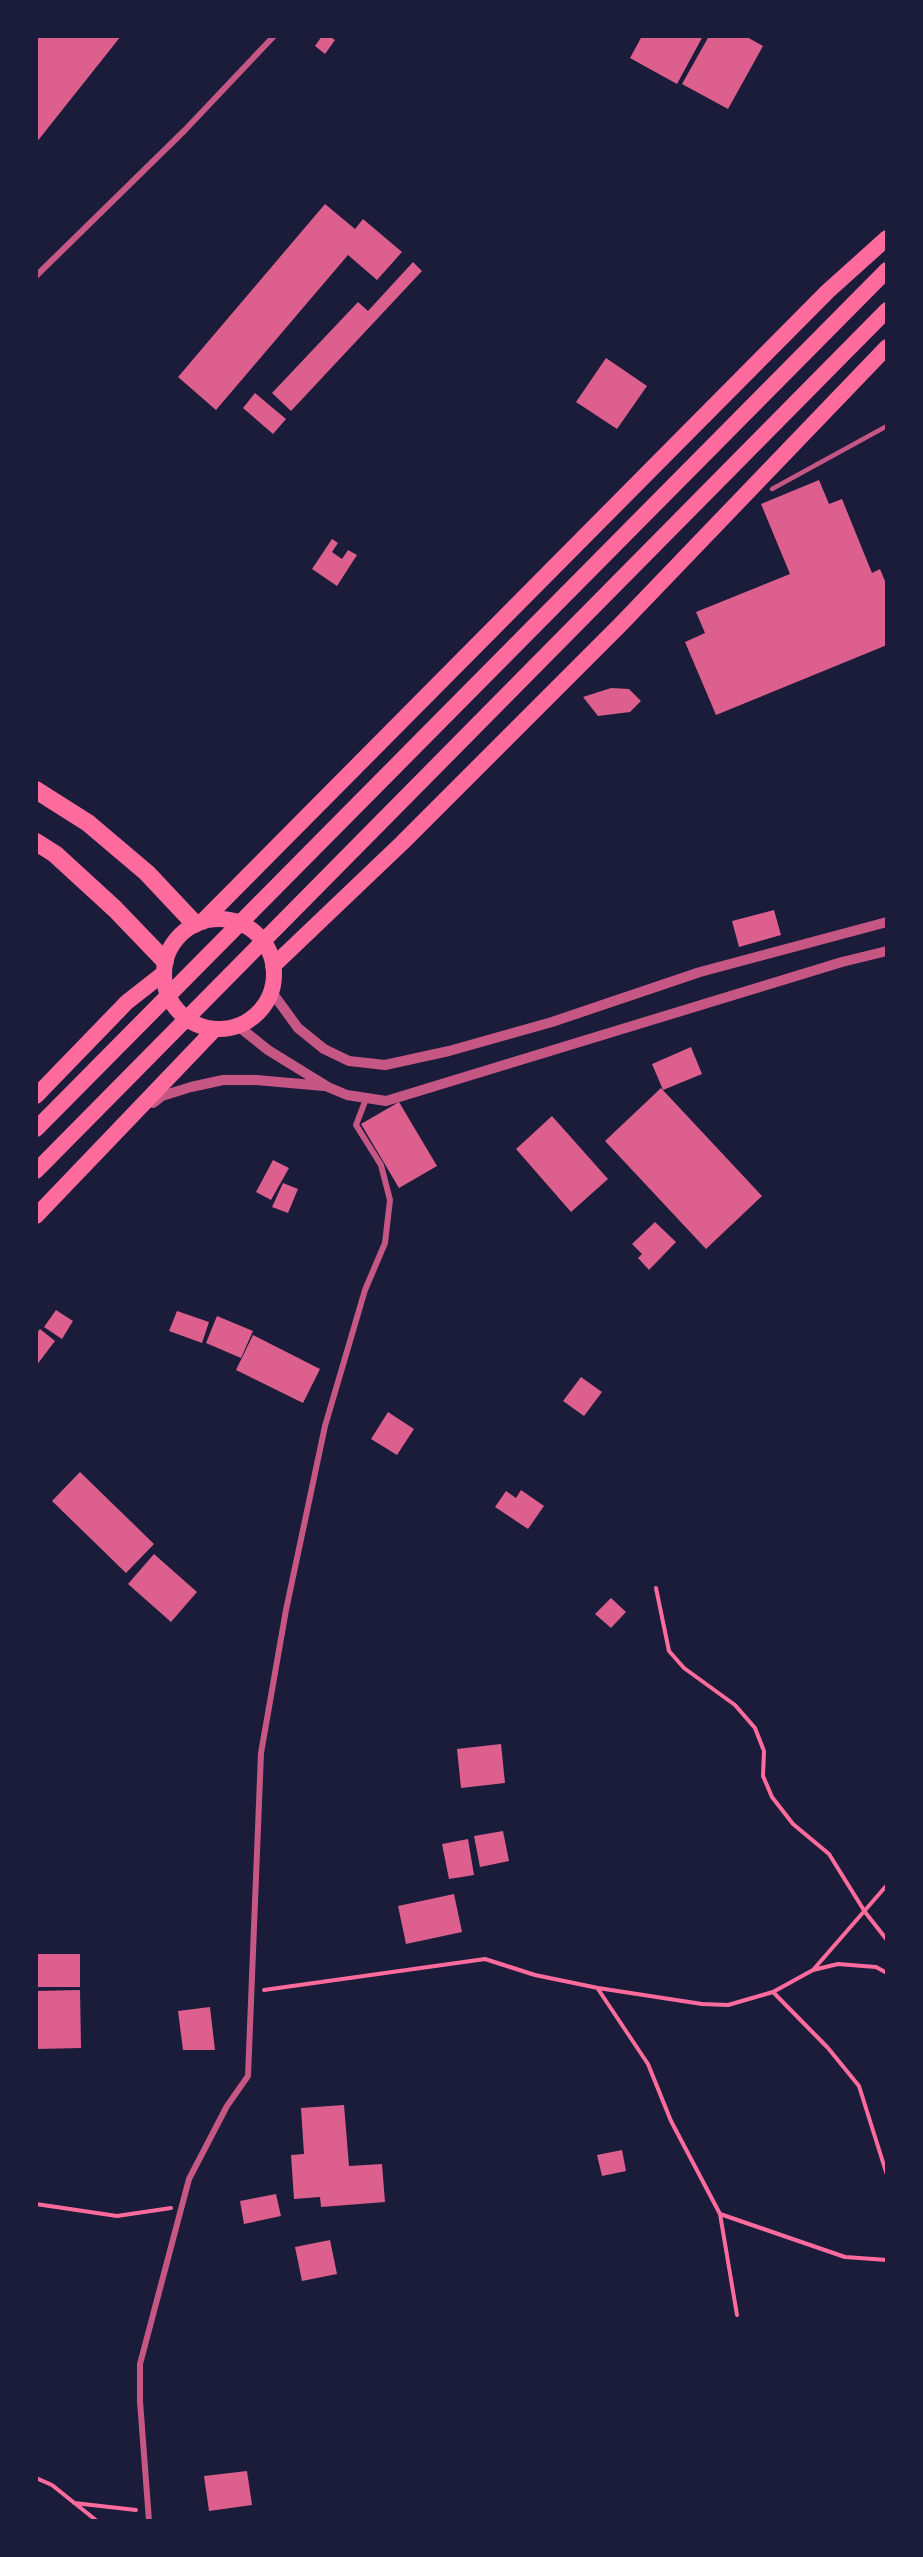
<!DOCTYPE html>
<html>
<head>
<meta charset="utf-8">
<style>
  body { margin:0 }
  #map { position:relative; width:923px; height:2557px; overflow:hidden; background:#1b1b3a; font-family:Rubik,sans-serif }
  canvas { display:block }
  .frame { position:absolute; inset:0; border:38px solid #1b1b3a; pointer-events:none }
</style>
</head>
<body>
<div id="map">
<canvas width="923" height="2557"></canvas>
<div class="frame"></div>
</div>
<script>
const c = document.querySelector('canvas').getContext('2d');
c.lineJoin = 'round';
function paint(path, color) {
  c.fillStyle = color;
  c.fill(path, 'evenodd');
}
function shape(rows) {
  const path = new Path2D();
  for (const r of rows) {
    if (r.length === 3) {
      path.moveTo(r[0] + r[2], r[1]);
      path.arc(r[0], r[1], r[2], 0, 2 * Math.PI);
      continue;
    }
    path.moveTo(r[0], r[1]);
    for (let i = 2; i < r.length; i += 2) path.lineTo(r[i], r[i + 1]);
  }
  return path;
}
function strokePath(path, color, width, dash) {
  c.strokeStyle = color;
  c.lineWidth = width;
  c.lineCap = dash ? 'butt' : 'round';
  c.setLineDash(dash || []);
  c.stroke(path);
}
const building = shape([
  [36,36,121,36,36,143],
  [322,36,329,36,335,40,325,54,315,46],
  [642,36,703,36,677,84,630,58],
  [709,36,745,36,763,46,728,109,682,84],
  [325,204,355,229,363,219,402,252,377,280,348,255,216,410,178,377],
  [413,262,422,271,291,411,272,393,358,302,368,311],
  [606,358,647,386,617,429,576,402],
  [255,393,286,419,273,434,243,408],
  [819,480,829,504,842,499,872,573,880,569,887,586,887,645,716,715,685,642,705,633,696,612,790,574,761,504],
  [332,539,338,543,332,552,342,559,348,550,357,555,337,586,312,569],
  [611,688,629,689,641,701,630,712,598,716,583,697],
  [774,910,781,935,739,947,732,921],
  [691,1047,702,1074,663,1090,652,1064],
  [661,1088,762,1196,706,1249,605,1141],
  [399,1102,437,1166,399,1188,361,1124],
  [552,1116,608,1179,571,1212,516,1149],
  [273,1160,289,1168,271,1200,256,1192],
  [283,1183,298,1189,288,1213,272,1207],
  [655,1222,676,1242,649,1270,638,1258,642,1254,632,1244],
  [56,1310,73,1321,62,1339,44,1327],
  [177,1311,209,1322,202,1343,169,1331],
  [217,1316,253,1331,241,1358,206,1343],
  [40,1329,55,1341,36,1366,36,1334],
  [253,1335,320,1369,303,1403,236,1370],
  [581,1377,602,1392,584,1416,563,1401],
  [388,1412,414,1429,397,1455,371,1439],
  [80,1472,154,1544,126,1573,52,1501],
  [521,1490,544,1506,528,1529,495,1507,506,1491,516,1498],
  [154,1554,197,1592,171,1622,128,1584],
  [611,1598,626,1612,611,1628,595,1614],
  [501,1744,505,1783,461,1788,457,1749],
  [503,1831,509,1861,480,1867,474,1836],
  [468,1839,474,1875,449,1879,442,1844],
  [454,1894,462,1932,406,1944,398,1906],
  [36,1954,80,1954,80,1987,36,1987],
  [80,1990,81,2048,36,2049,36,1991],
  [210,2007,215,2050,183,2050,178,2011],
  [344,2105,349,2166,382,2164,385,2202,321,2207,320,2197,294,2199,291,2155,304,2154,301,2108],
  [622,2150,626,2171,602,2176,597,2155],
  [276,2194,281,2216,244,2224,240,2201],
  [330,2240,337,2274,302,2281,295,2247],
  [247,2471,252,2505,209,2511,204,2476]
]);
const path = shape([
  [656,1588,669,1651,684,1668,735,1705,755,1728,764,1751,763,1776,772,1797,793,1824,829,1854,865,1912,887,1940],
  [813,1970,887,1885],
  [598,1989,648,2064,671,2121,720,2214,845,2257,887,2260],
  [264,1990,485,1959,535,1975,598,1988,702,2004,728,2005,773,1992,813,1970,838,1964,876,1967,887,1973],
  [773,1992,828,2048,859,2086,887,2175],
  [36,2204,117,2216,171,2208],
  [720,2214,737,2315],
  [36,2478,52,2485,97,2521],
  [74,2503,136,2510]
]);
const service = shape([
  [772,489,887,426]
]);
const minor = shape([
  [36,276,185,130,274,36],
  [149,2521,140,2401,140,2364,189,2179,227,2106,248,2076,261,1753,286,1610,325,1426,365,1290,385,1243,390,1200,381,1165,356,1125,366,1099]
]);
const tertiary = shape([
  [271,991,298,1028,324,1049,349,1061,385,1065,449,1051,552,1022,700,972,887,922],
  [238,1026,268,1050,328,1087,347,1095,386,1101,842,962,887,951],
  [153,1103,162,1096,191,1087,223,1080,256,1080,324,1086]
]);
const trunk = shape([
  [219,974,55],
  [202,922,828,291,887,238],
  [273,966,402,843,621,624,887,347],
  [36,1096,127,1002,164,973],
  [36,1129,887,270],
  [36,1171,887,310],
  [36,1216,215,1029]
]);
const motorway = shape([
  [36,790,88,823,147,873,195,924],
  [36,842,55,854,115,909,165,961]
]);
paint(building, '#dd5f8e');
strokePath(path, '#ff6b9d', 4);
strokePath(service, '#c65784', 4.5);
strokePath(minor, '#c65784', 6);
strokePath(tertiary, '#c65784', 10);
strokePath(trunk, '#ff6b9d', 16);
strokePath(motorway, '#ff6b9d', 18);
</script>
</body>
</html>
